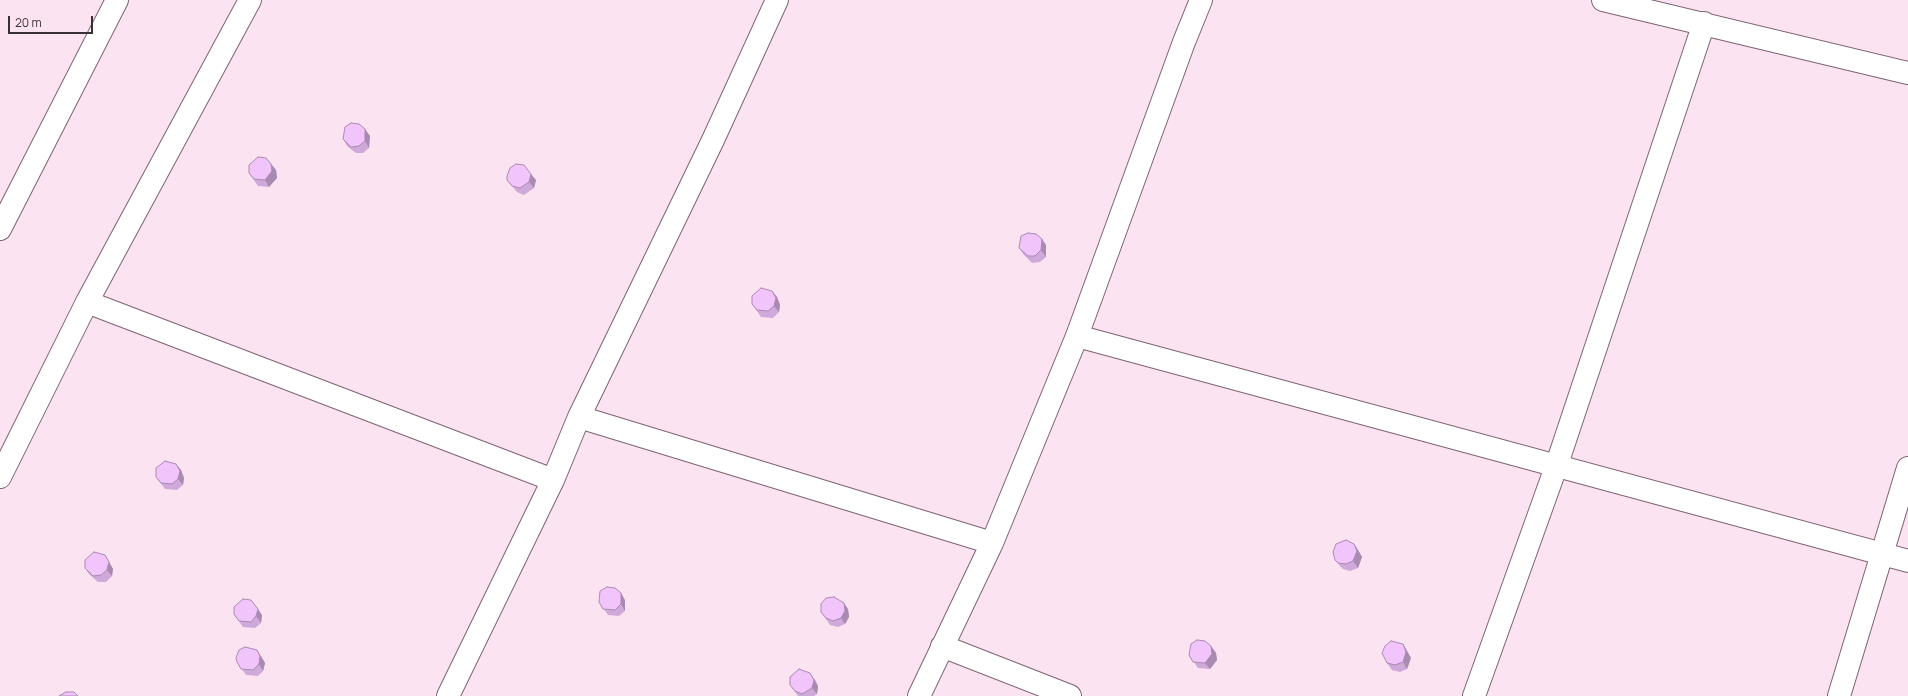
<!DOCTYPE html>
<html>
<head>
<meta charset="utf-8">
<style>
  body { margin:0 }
  #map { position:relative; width:1908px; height:696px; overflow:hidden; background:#fce3f1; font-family:Manrope,sans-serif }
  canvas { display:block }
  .scale { position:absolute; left:8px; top:16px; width:85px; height:18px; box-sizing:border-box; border:2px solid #3b2f36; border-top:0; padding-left:5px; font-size:12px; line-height:14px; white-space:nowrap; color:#3b2f36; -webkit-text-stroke:3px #fce3f1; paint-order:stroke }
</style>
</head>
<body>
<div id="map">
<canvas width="1908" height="696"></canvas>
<div class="scale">20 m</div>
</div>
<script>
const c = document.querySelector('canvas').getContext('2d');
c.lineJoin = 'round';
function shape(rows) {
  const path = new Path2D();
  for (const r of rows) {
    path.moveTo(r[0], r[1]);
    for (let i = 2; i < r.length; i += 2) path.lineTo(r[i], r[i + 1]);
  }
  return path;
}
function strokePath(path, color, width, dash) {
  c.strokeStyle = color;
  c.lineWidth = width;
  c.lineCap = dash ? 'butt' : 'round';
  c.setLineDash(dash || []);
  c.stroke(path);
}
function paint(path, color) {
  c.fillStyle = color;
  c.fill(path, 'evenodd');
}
const minor = shape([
  [1603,0,1908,73],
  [0,229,117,0],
  [87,302,553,480],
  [1077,336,1908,561],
  [579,417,992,543],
  [0,477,87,302,250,0],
  [942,646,1070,696],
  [448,696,553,480,579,417,713,140,777,0],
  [919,696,992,543,1077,336,1184,42,1201,0],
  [1474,696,1556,467,1704,23],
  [1839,696,1908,468]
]);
const wall = shape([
  [370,136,369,148,363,153,356,153,347,146,343,139],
  [271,164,276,170,277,178,269,187,258,186,249,173],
  [507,180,536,180,534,188,524,195,517,192],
  [1046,245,1046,257,1040,262,1032,263,1024,255,1019,248],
  [772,291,777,297,780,305,779,312,773,318,761,317,752,304],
  [181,470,184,478,183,485,177,490,165,489,156,477],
  [1354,544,1358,550,1362,557,1358,568,1350,571,1343,569,1340,566,1335,560],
  [105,555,113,569,112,576,106,582,98,582,89,574,85,568],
  [625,600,625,611,619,616,608,615,599,602],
  [848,609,849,617,845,624,838,627,830,625,821,612],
  [234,614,262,615,261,623,255,628,243,627],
  [1403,644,1411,658,1407,669,1400,672,1392,670,1387,663],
  [1211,646,1216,653,1217,660,1210,669,1198,668,1189,655],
  [261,656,265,663,263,671,258,676,246,675,237,662],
  [815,679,818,686,817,694,814,696,798,696,790,685]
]);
const shadedWall = shape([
  [365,129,370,136,369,148,365,141],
  [271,164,276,170,277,178,269,187,265,180],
  [531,174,536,180,534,188,529,182],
  [1042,239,1046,245,1046,257,1041,250],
  [772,291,777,297,780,305,779,312,774,306],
  [176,464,181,470,184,478,183,485,178,479],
  [1354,544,1358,550,1362,557,1358,568,1353,561],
  [105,555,113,569,112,576,107,570],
  [621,593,625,600,625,611,621,604],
  [844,603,848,609,849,617,845,624,841,618],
  [258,609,262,615,261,623,256,616],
  [1403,644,1411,658,1407,669,1403,662],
  [1211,646,1216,653,1217,660,1210,669,1205,663],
  [257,650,265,663,263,671,259,664],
  [810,673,818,686,817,694,812,688]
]);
const building = shape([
  [351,123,359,124,365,129,365,141,359,146,351,147,343,139,345,127,351,123],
  [258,157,266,158,271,164,272,171,265,180,254,179,249,173,249,165,258,157],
  [516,164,524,165,531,174,529,182,520,188,512,186,507,180,507,176,510,168,516,164],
  [1028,233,1036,234,1042,239,1041,250,1035,256,1028,256,1019,248,1021,236,1028,233],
  [761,288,772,291,776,298,774,306,768,311,757,310,752,304,752,296,761,288],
  [165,461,176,464,180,471,178,479,172,484,161,483,156,477,156,468,165,461],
  [1346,540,1354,544,1357,551,1353,561,1346,564,1338,563,1335,560,1333,552,1336,544,1346,540],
  [94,552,105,555,109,562,107,570,101,575,93,576,85,568,85,560,94,552],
  [607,587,615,588,621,593,621,604,615,610,603,609,599,602,600,591,607,587],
  [834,597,844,603,845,611,841,618,833,621,826,618,821,612,821,604,826,598,834,597],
  [243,599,251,600,258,609,256,616,251,622,239,621,234,614,234,607,243,599],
  [1197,640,1205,641,1211,646,1212,654,1205,663,1193,662,1189,655,1191,644,1197,640],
  [1391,641,1403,644,1406,652,1403,662,1395,665,1387,663,1382,653,1385,646,1391,641],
  [245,647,257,650,260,656,259,664,253,670,241,669,237,662,236,658,239,650,245,647],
  [799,669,810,673,814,680,812,688,802,694,795,691,790,685,790,677,799,669],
  [66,692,74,692,78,696,59,696,66,692]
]);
strokePath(minor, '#7e6373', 24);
strokePath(minor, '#fff', 22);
paint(wall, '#cfa9d9');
paint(shadedWall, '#a98ab0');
paint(building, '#f1c5fc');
strokePath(building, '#a98ab0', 1);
</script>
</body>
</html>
